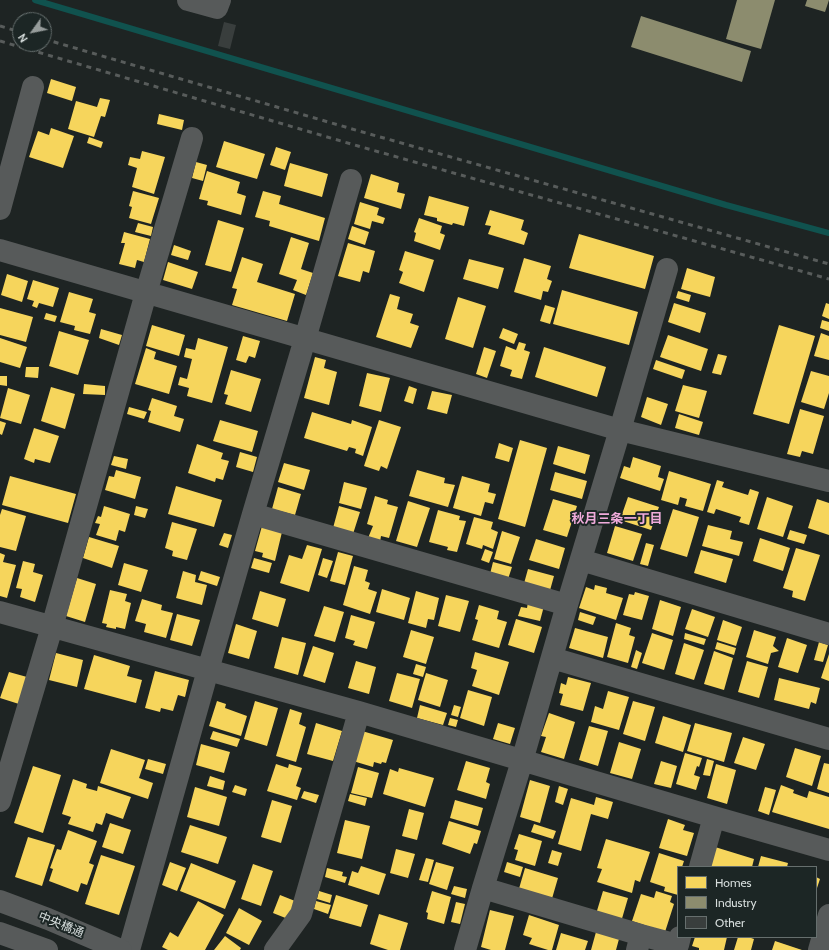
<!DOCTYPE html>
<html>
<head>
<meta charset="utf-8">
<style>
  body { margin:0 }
  #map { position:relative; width:829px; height:950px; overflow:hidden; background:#1e2423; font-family:Cabin,sans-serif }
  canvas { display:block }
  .legend { position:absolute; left:677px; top:866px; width:140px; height:72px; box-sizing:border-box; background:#1c2625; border:1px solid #666f6e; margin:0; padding:5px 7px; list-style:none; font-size:12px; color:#d6dddc }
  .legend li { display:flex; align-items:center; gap:8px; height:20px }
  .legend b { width:20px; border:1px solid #666f6e }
  .north { position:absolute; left:12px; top:12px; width:40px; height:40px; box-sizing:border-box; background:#1c2625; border:1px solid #666f6e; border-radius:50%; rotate:237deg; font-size:11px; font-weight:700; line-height:16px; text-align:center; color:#d6dddc }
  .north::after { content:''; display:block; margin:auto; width:14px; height:18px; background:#969c9b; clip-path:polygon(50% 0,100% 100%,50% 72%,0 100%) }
</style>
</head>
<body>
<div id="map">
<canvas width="829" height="950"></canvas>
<ul class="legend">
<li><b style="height:11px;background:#f6d55c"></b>Homes</li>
<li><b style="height:11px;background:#8c8c6e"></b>Industry</li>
<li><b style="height:11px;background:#393e3d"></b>Other</li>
</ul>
<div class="north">N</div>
</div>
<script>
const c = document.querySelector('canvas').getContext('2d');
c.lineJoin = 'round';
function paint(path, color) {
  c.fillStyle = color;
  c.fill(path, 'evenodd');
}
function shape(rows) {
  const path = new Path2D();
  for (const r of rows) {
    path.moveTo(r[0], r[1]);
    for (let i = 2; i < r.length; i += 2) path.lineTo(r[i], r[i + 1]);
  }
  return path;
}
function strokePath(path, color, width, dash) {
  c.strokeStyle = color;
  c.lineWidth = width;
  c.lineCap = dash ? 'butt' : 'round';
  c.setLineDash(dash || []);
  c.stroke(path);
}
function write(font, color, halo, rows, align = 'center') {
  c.font = font + ' Cabin,"Noto Sans JP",sans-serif';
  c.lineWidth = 4;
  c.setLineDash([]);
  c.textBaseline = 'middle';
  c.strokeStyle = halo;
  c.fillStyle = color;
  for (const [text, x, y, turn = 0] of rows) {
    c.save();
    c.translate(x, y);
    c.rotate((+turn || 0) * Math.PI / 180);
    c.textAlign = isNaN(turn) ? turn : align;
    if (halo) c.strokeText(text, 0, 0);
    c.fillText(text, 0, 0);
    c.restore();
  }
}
const homes = shape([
  [51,79,76,87,72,101,47,93],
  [100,98,110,100,105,117,101,116,94,137,68,129,76,101,97,107],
  [159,114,184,120,182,130,157,124],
  [51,128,74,136,63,168,29,157,38,131,49,135],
  [89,137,103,142,101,148,87,143],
  [224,141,265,154,257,179,216,167],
  [276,147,291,152,285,170,270,165],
  [142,151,165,157,154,194,132,187,137,168,128,165,130,157,140,159],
  [196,162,207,165,203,181,192,178],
  [290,163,328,174,322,197,284,186],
  [207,171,240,182,237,193,246,196,241,215,207,205,208,201,199,199],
  [371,174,399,183,397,192,405,194,401,209,364,198],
  [133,191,159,198,151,224,129,218,132,207,129,206],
  [263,191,281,196,279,204,325,218,319,241,269,226,270,221,255,217],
  [429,196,469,207,464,226,453,223,452,225,437,221,437,218,424,215],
  [360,202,379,208,377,215,385,218,383,224,372,221,370,229,354,224],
  [490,210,524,220,521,230,528,233,524,245,488,234,491,226,485,225],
  [419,218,442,226,440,233,445,235,440,250,414,241,416,233,414,232],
  [218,220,244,228,231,272,205,265],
  [138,223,153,227,151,236,135,232],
  [352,226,369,232,365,245,348,239],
  [124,232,150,239,144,262,137,260,135,268,119,264,125,243,121,243],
  [579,234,654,256,645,289,569,268],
  [291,237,309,243,301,269,313,273,306,295,293,290,297,280,279,274],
  [348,243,375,251,369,273,363,271,360,282,338,276],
  [174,245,191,251,188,260,171,255],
  [405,251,434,260,424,292,399,283,403,272,399,270],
  [242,257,263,264,257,282,295,294,287,321,232,305,237,289,232,288],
  [524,258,551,266,547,279,552,281,548,292,543,291,541,300,514,292],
  [469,259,504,268,498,289,463,279],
  [168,262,198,272,192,289,163,280],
  [687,268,715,277,710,297,681,289],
  [7,274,28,281,22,302,1,295],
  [33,280,59,288,53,307,39,303,37,308,32,306,34,301,27,299],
  [562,290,638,312,629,345,553,324],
  [678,291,691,295,689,302,676,298],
  [69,292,93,299,89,312,96,314,90,334,74,330,75,326,60,322],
  [390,294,400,297,397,309,413,314,410,323,419,326,411,348,376,337],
  [458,297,486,306,473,348,445,339],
  [674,303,706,313,700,333,668,322],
  [826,303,829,304,829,319,822,316],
  [545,305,555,308,550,324,540,321],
  [0,308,33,317,26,342,0,335],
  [46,313,57,316,55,322,44,319],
  [822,320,829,322,829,331,820,328],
  [152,325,185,335,179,356,146,346],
  [779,325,815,336,789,424,753,414],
  [503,328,518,334,514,344,499,338],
  [101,329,122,335,119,345,99,338],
  [59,331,89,340,78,375,49,366],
  [821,333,829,336,829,360,814,356],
  [668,335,708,349,701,371,660,357],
  [243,336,260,341,255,358,249,356,246,363,236,360],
  [0,338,27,347,20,368,0,362],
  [198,338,228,347,212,403,187,396,189,388,178,385,180,377,187,379,192,359,184,357,186,348,195,350],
  [519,342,526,344,524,350,530,352,522,379,510,376,512,370,500,366,506,346,516,350],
  [484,347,496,351,487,378,476,374],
  [544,347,606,367,597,397,535,377],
  [146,348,156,352,154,359,177,366,169,394,135,384],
  [718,354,727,356,721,375,712,373],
  [315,357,326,360,324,368,337,372,329,405,304,398],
  [656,360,685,370,682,379,653,369],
  [26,367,39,367,38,378,25,377],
  [231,370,261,379,251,412,225,404,228,395,224,394],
  [811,371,829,376,829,393,824,409,801,402],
  [367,373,390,378,381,412,359,406],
  [0,376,7,376,7,386,0,385],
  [84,384,105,386,105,395,83,394],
  [683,385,707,391,699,418,675,411],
  [409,386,417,389,413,404,404,401],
  [51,387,75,394,65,429,41,421],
  [8,388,30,395,21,424,0,418],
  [432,391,452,395,447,414,427,409],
  [647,397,668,404,661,425,641,417],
  [152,398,177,406,174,416,184,419,180,432,148,422,151,411,148,410],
  [129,407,147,412,144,419,127,414],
  [800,409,824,416,813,454,802,451,800,457,787,454],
  [312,412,351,424,352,420,372,427,363,456,355,453,356,449,349,447,347,451,304,438],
  [679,414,703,422,699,435,675,428],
  [220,420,258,431,252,452,213,441],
  [379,420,401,427,387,469,381,466,379,471,364,466],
  [0,421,6,423,2,435,0,434],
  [34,428,59,436,50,463,35,459,34,463,24,459],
  [520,440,547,448,525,527,498,519],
  [499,443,513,448,509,462,495,458],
  [197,444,223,453,221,459,229,461,223,480,216,478,215,482,188,473],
  [558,446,590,455,585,474,553,464],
  [240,452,257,457,253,472,236,467],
  [114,456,128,459,126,469,111,465],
  [633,457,661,466,658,477,664,479,660,491,620,478,624,466,630,468],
  [284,463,310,470,304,490,278,482],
  [116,470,141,477,135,499,105,490,109,476,114,477],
  [417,470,445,478,444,483,455,485,448,507,409,496],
  [669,471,711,484,703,511,685,506,687,499,680,497,678,505,661,500],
  [555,472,587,481,582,499,550,490],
  [10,476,76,494,68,523,2,505],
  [462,476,490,484,488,492,496,494,493,504,485,502,481,516,453,508],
  [717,480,724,482,722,487,748,495,750,489,759,492,749,525,739,522,741,517,716,509,714,514,707,512],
  [344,482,367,488,361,509,339,503],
  [176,486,222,500,214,527,168,514],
  [278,487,301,494,295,515,272,509],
  [375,496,388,500,387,504,398,507,389,538,381,536,380,542,368,538,373,526,367,524],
  [628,497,659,507,651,530,620,520],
  [767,497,793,506,783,537,757,529],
  [553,499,577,506,567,537,543,530],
  [817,499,829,503,829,535,808,528],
  [408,501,430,508,417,547,396,541],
  [104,506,130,514,125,532,119,530,116,541,96,535,100,524,95,523,98,516,101,517],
  [136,506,148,509,145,518,134,515],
  [339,506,360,512,353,534,333,528],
  [2,509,26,516,16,551,0,547,0,515],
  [673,509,699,517,687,557,660,549],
  [438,510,460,516,459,520,466,521,457,552,447,550,448,547,429,542],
  [474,517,493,522,491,529,498,532,493,549,483,545,482,549,466,544],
  [172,522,197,529,187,560,172,556,173,551,165,548],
  [708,525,732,531,730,539,743,542,739,556,702,546],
  [262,526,282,532,275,561,262,557,263,553,255,551],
  [615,526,642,534,633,561,607,553],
  [790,530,807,535,804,544,787,539],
  [502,531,520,537,511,564,494,559],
  [224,533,232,535,228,548,219,545],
  [89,537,119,546,112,568,83,558],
  [760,538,790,548,783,571,753,561],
  [536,539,565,548,559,569,529,560],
  [646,543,654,545,648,566,640,564],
  [307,545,322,549,309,592,280,583,289,555,302,559],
  [796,548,820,555,805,601,792,597,793,591,783,588],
  [485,549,493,552,489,563,481,560],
  [701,550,733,559,726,583,694,573],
  [338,552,353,556,345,585,330,581],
  [0,553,5,555,3,562,16,565,7,598,0,596],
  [254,558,272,563,269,573,251,568],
  [323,558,333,561,327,578,318,575],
  [23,561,35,564,33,572,43,575,35,602,20,597,22,589,16,588],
  [493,562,512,567,508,579,490,574],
  [124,563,148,570,141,592,118,585],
  [354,566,368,570,365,581,370,583,368,589,377,592,370,614,343,605],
  [528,569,554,576,549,594,523,587],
  [183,571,196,575,195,582,207,585,202,605,176,598],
  [201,571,220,577,217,586,198,580],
  [77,578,96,584,85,622,66,616],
  [595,585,607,588,606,593,623,598,616,620,579,608,586,587,594,590],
  [382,589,410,598,404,620,376,612],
  [110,590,127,594,125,601,131,603,125,629,116,627,116,629,106,627,107,624,102,623],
  [260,591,286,599,278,627,252,619],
  [416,591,439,598,434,620,428,619,426,628,408,623],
  [635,592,649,596,642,620,623,615,629,594,634,595],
  [446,595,469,601,460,632,438,626],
  [142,599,162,605,161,610,173,613,166,638,144,632,146,624,135,621],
  [660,600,681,607,673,636,652,629],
  [528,602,544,606,540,621,518,616,521,607,527,608],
  [479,605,499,611,497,619,507,622,499,648,472,640,478,620,475,619],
  [324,606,344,612,335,642,314,636],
  [692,609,715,617,708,637,685,629],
  [580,612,596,617,593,625,578,620],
  [177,614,200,620,192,646,170,640],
  [351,615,375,622,367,649,353,645,355,641,345,638],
  [516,619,542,627,534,653,508,645],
  [723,620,742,627,736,646,717,640],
  [616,623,631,628,629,635,635,637,628,663,607,657],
  [236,624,257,631,249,659,228,653],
  [575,628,608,637,603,658,569,648],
  [411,630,434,637,426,664,403,657],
  [754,630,776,637,773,646,779,651,771,653,768,664,746,657],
  [652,633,673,640,664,670,642,663],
  [685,633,706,639,704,645,684,639],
  [282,637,306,643,298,675,274,668],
  [787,638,807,645,798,673,778,667],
  [717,642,736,648,734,655,715,649],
  [819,642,828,645,823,662,814,660],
  [684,643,704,650,694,680,675,674],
  [313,646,334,653,325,683,303,676],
  [636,650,642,653,637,669,631,667],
  [714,651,733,658,724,690,704,684],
  [475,652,509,662,499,695,472,686,477,670,471,668],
  [56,653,83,660,77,687,49,680],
  [829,654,829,681,821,678],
  [94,655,130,666,127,676,142,680,136,703,84,689],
  [356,661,376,667,369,694,348,688],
  [747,661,768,667,759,698,738,692],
  [416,664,426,667,423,677,413,674],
  [155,671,189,680,185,697,178,695,173,711,161,708,160,712,145,708],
  [9,672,27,677,19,704,0,698],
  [397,673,420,679,412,708,389,701],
  [426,673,448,680,440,707,418,700],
  [568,677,591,683,583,711,560,705,563,694,559,693,561,683,566,685],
  [779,678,820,688,816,704,811,702,809,709,774,700],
  [468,690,492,697,484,726,460,718],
  [608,691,629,697,619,730,591,722,595,706,603,709],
  [217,701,226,704,225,708,247,716,241,736,209,726],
  [255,701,278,708,267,746,244,739],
  [633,701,655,707,645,741,623,734],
  [420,705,447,713,443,725,417,718],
  [454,705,461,707,458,717,451,715],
  [290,709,302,713,299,724,306,727,296,762,276,756],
  [549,713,575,722,564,759,541,752,546,737,541,736],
  [663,716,691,725,683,752,655,743],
  [450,718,458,720,456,727,448,725],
  [316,723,342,731,333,761,307,754],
  [498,723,515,728,510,744,493,739],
  [695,723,732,733,724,762,687,751],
  [589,726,608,731,598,766,579,760],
  [213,731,240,739,237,747,210,739],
  [362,731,393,740,386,763,382,762,381,764,374,762,373,767,353,761],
  [743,737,765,744,756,770,734,763],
  [619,742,641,749,632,779,610,773],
  [201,744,230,752,224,773,196,765],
  [795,748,821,756,812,786,786,777],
  [111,749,145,760,139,778,153,783,148,799,100,783],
  [685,753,702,758,699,767,697,766,694,775,700,777,696,790,676,784],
  [148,759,166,764,163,774,145,769],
  [707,759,714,761,710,776,703,775],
  [466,761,490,768,486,782,490,784,486,799,457,790],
  [661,761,677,766,671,788,654,784],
  [824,763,829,764,829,793,817,789],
  [276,764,288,768,289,764,302,768,296,786,301,788,297,800,267,791],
  [716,764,736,770,727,804,707,798],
  [33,766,61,775,43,833,14,823],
  [358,767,379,773,372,798,351,793],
  [399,768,434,778,425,807,383,794,390,769,398,772],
  [210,776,225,781,223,790,207,786],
  [73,779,87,784,86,788,97,791,98,786,131,797,123,819,106,813,102,825,96,823,93,832,68,824,71,817,62,814],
  [530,780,550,786,540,823,520,817],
  [235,785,247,789,245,796,232,792],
  [781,785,794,790,793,793,807,798,809,791,829,797,829,829,772,812],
  [559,786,568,789,563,805,555,802],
  [195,787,227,797,219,826,187,817],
  [765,787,776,790,769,815,758,811],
  [304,791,319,795,316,803,301,798],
  [350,794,367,798,365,806,348,801],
  [596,797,613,802,608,819,591,814,581,851,558,844,571,798,594,805],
  [272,800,292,806,281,843,261,837],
  [455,800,483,808,478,826,450,818],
  [409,809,424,813,417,840,402,836],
  [668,819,685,825,683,830,694,833,687,856,659,848],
  [345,820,370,826,362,859,337,853],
  [449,821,481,831,477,844,474,843,470,854,442,844],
  [110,823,131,830,123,854,102,847],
  [534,824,556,831,553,839,531,832],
  [190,825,227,837,218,864,181,852],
  [68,830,97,841,89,863,94,865,87,885,81,883,78,892,49,881,53,869,50,868,57,849,61,850],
  [519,834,542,841,535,866,515,860,518,850,514,849],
  [28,837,55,845,42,886,15,877],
  [606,839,650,852,640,882,635,880,632,893,597,882,602,869,597,868],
  [715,847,754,859,752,867,709,867],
  [396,849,415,854,408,878,390,873],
  [552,850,562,853,558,866,548,863],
  [659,853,684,861,682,867,678,867,678,895,664,891,665,887,650,882],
  [101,855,135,866,119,915,85,904],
  [761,856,788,863,787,867,758,867],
  [426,858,434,860,428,882,419,880],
  [170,862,186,868,177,891,162,885],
  [436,862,454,867,447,890,429,884],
  [507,862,523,867,520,877,504,872],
  [191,863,236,881,225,909,180,891],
  [253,864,273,871,261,906,241,899],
  [361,866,386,874,379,895,348,885,352,871,358,873],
  [327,868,343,872,342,876,347,877,345,883,325,877],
  [525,868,558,878,551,902,518,892],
  [816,877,820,879,816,891],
  [454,886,467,889,465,898,451,894],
  [319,891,332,895,330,903,317,899],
  [432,891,451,897,444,924,427,919,428,913,426,912],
  [603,891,628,898,621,922,596,914],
  [656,891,672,896,670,902,674,904,665,932,632,921,641,894,654,898],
  [280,895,295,901,288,919,273,913],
  [336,895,368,905,361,927,329,918],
  [198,901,224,915,205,950,168,950,162,947,170,932,178,937],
  [316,901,331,905,328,914,314,909],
  [456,902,465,904,460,924,451,922],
  [239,908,262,921,249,945,226,933],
  [490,910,514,916,505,950,491,950,481,947],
  [379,914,408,923,400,950,388,950,370,944],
  [529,915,559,925,552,950,548,950,529,944,532,938,523,935],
  [596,932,619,939,616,950,591,950],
  [561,933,588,941,585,950,556,950],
  [225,936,241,948,240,950,214,950],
  [695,937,727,937,724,950,699,950,699,948,692,946],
  [738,937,748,937,754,939,751,950,734,950],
  [775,941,802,950,772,950]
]);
const industry = shape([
  [737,0,775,0,761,49,726,39],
  [807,0,829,0,825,12,805,6],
  [641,16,751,51,742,82,631,47]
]);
const stream = shape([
  [35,0,726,205,829,233]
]);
const building = shape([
  [224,22,236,25,230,49,218,46]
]);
const minor = shape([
  [188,0,217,8,220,0],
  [0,209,33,87],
  [0,250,620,430,829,481],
  [253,514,567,605],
  [581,560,829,634],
  [0,612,359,712,714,817,829,850],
  [552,658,829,739],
  [0,801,52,627,146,293,192,138],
  [700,867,714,817],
  [483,888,641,935,637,950],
  [641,935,678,945,680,937],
  [129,950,208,670,253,514,305,339,351,180],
  [275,950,301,914,359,712],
  [465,950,483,888,522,761,567,605,620,430,667,269],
  [819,950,829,915]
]);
const tertiary = shape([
  [0,901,48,919,121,950],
  [0,933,47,950]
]);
const rail = shape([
  [0,26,20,32],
  [44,39,359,131,829,264],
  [0,41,358,146,829,279]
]);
const streetNames = [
  ["中央橋通",61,925,22]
];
const neighbourhoodNames = [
  ["秋月三条一丁目",617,519]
];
paint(homes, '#f6d55c');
paint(industry, '#8c8c6e');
strokePath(stream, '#10524e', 6);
paint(building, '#393e3d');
strokePath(minor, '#575a5a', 22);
strokePath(tertiary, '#575a5a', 22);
strokePath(rail, '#585c5b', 3, [5, 5]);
write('12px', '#d6dddc', '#1c2625', streetNames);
write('bold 13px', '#f0abdb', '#1c2625', neighbourhoodNames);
</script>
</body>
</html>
